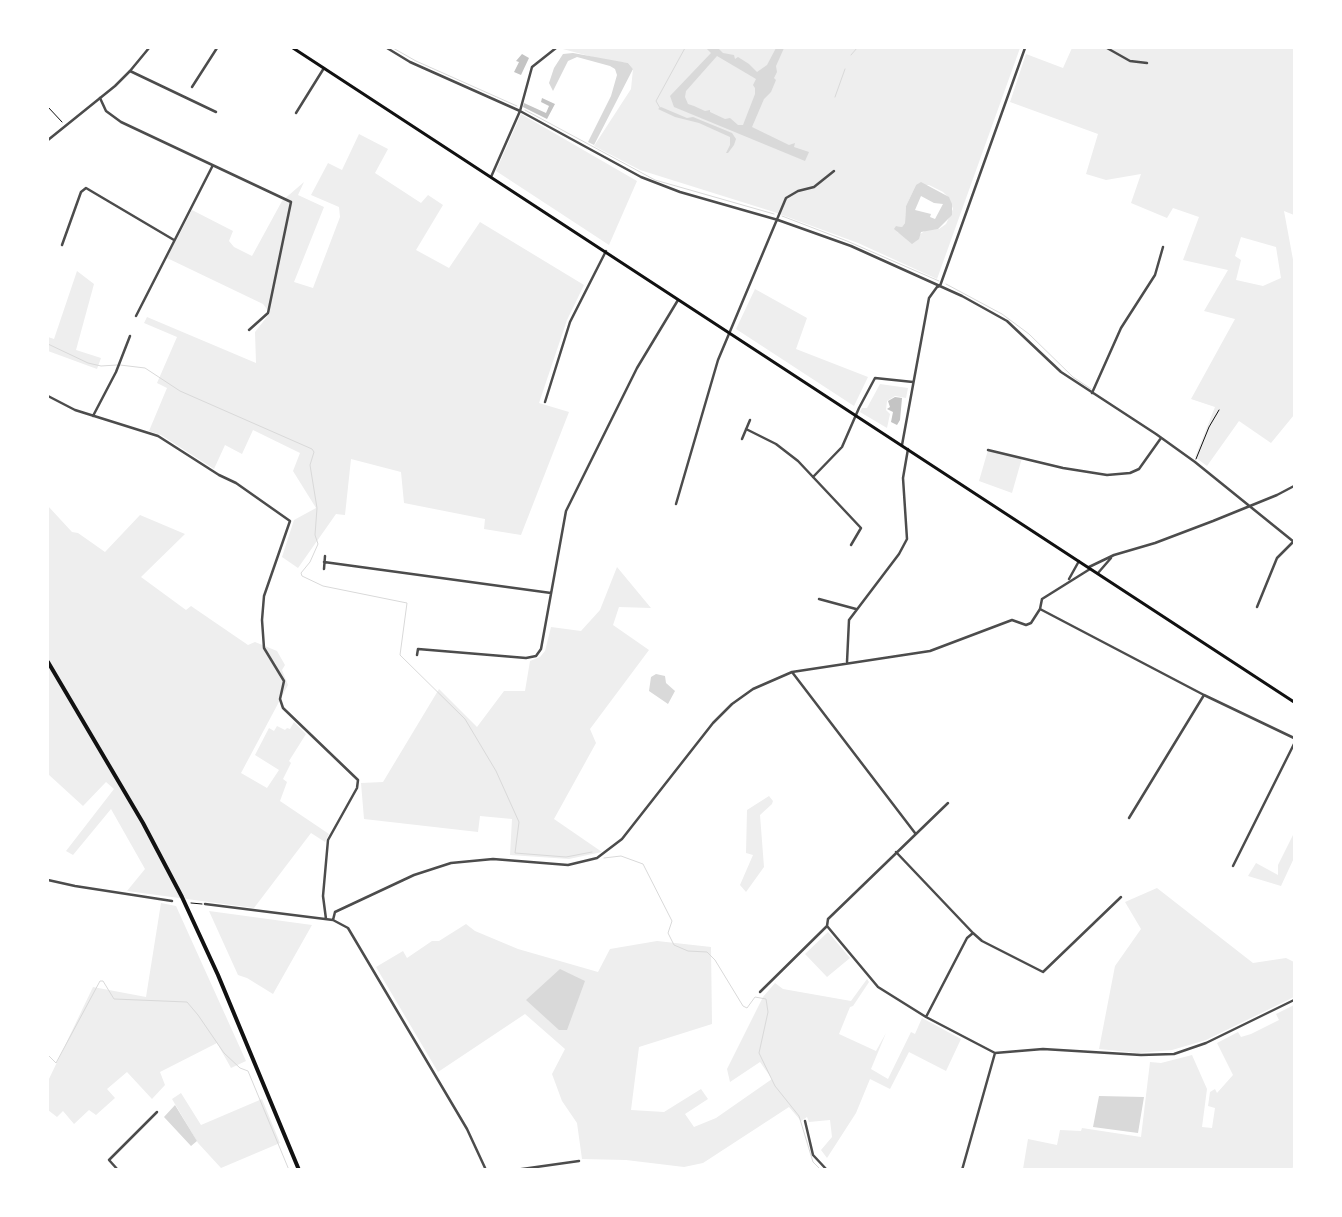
<!DOCTYPE html>
<html>
<head>
<meta charset="utf-8">
<style>
  body { margin:0 }
  #map { position:relative; width:1342px; height:1217px; overflow:hidden; background:#fff; font-family:"Sofia Sans Condensed",sans-serif }
  canvas { display:block }
  .frame { position:absolute; inset:0; border:49px solid #fff; pointer-events:none }
</style>
</head>
<body>
<div id="map">
<canvas width="1342" height="1217"></canvas>
<div class="frame"></div>
</div>
<script>
const c = document.querySelector('canvas').getContext('2d');
c.lineJoin = 'round';
function paint(path, color) {
  c.fillStyle = color;
  c.fill(path, 'evenodd');
}
function shape(rows) {
  const path = new Path2D();
  for (const r of rows) {
    path.moveTo(r[0], r[1]);
    for (let i = 2; i < r.length; i += 2) path.lineTo(r[i], r[i + 1]);
  }
  return path;
}
function strokePath(path, color, width, dash) {
  c.strokeStyle = color;
  c.lineWidth = width;
  c.lineCap = dash ? 'butt' : 'round';
  c.setLineDash(dash || []);
  c.stroke(path);
}
const green = shape([
  [559,48,1020,48,937,279,858,243,774,212,640,170,594,146,631,89,633,69,628,63,604,60],
  [916,185,929,185,943,192,949,198,953,209,946,224,939,229,926,230,919,235,904,235,897,232,896,226,902,227,905,223,906,206],
  [1072,48,1294,48,1294,215,1284,211,1294,265,1294,415,1271,443,1239,421,1207,466,1195,457,1215,407,1191,399,1235,319,1204,311,1228,270,1183,260,1199,217,1173,208,1167,218,1131,203,1141,174,1106,180,1086,174,1098,134,1010,102,1026,54,1063,68],
  [1241,237,1276,247,1281,278,1263,286,1236,280,1241,260,1235,256],
  [521,114,637,181,609,245,496,171],
  [359,134,388,149,375,173,421,203,428,195,443,205,416,250,449,268,480,222,584,285,567,320,539,403,569,412,521,535,484,529,485,519,404,503,401,472,351,459,345,515,336,514,298,568,282,557,294,520,316,508,293,471,300,453,253,430,242,454,225,445,214,469,161,435,149,431,167,388,157,383,177,337,144,323,147,317,256,363,255,332,270,313,263,304,167,258,192,210,233,231,229,241,234,247,252,256,282,201,304,182,298,195,324,207,294,282,313,288,340,217,339,207,311,195,328,163,342,170],
  [77,271,94,284,76,350,101,358,97,369,48,351,48,337,54,339],
  [755,289,807,318,796,349,868,377,854,406,736,329],
  [880,384,908,388,906,398,895,396,887,401,886,410,890,414,887,428,860,412,862,408,867,408],
  [988,450,1022,458,1012,493,979,481],
  [48,506,72,532,78,533,105,552,140,515,185,534,141,577,186,610,191,606,248,645,255,642,277,651,285,665,282,670,288,685,241,773,267,788,279,770,255,755,269,728,274,731,277,726,285,730,287,728,290,729,294,722,306,734,289,761,291,763,283,779,287,782,280,801,329,834,325,842,311,833,254,908,127,891,145,869,111,809,73,855,66,851,114,789,106,782,83,806,48,774],
  [617,567,651,608,619,607,613,625,649,650,590,729,596,743,554,819,602,852,569,859,510,855,512,819,480,816,478,832,364,819,361,783,383,782,439,689,477,727,504,691,525,691,530,661,540,657,545,651,551,627,581,631,600,610],
  [769,796,773,801,772,804,760,815,764,867,746,892,740,885,753,855,746,853,747,810],
  [1293,835,1294,858,1281,886,1248,876,1256,863,1278,875,1278,865],
  [1157,888,1253,963,1286,958,1294,962,1294,997,1206,1040,1172,1050,1138,1053,1099,1049,1115,966,1141,929,1125,902],
  [161,903,176,906,246,1061,231,1068,217,1043,160,1072,165,1085,152,1099,127,1072,107,1089,115,1098,96,1115,89,1110,74,1124,63,1111,57,1117,48,1110,48,1081,93,987,146,997],
  [209,911,312,925,273,994,247,978,238,975],
  [466,924,475,931,518,949,598,972,610,949,657,941,711,947,712,1024,639,1047,631,1110,664,1112,701,1089,708,1099,685,1114,694,1127,716,1118,772,1079,760,1062,730,1082,727,1069,763,997,775,983,783,989,851,1001,867,979,869,982,853,1006,850,1007,839,1034,876,1051,886,1033,871,1069,888,1079,911,1032,915,1034,922,1018,961,1039,946,1071,909,1052,890,1089,870,1079,856,1113,827,1158,821,1150,832,1137,830,1120,809,1122,807,1117,801,1121,789,1107,703,1163,684,1167,626,1160,582,1159,577,1123,562,1101,552,1074,565,1049,525,1014,438,1072,376,967,403,951,407,958,432,941,439,941],
  [828,932,850,958,827,977,805,954],
  [1294,1005,1294,1165,1292,1169,1023,1169,1028,1139,1057,1145,1060,1130,1081,1131,1082,1128,1141,1137,1150,1062,1161,1063,1192,1055,1207,1089,1202,1127,1212,1128,1215,1108,1208,1106,1210,1092,1215,1089,1217,1093,1233,1075,1217,1043,1238,1032,1241,1037,1251,1034,1279,1020,1276,1014],
  [181,1093,201,1125,262,1099,280,1143,221,1168,198,1143,172,1099]
]);
const water = shape([
  [706,48,718,48,723,53,734,55,735,59,738,57,749,64,757,72,767,65,776,48,784,48,776,66,777,72,774,78,776,80,771,92,764,99,752,127,789,145,795,143,794,147,809,152,805,161,674,107,670,96,711,53],
  [717,56,756,79,753,85,755,88,755,94,743,125,738,125,730,118,725,119,710,112,710,110,705,111,694,106,688,104,685,97,686,91],
  [573,53,628,63,633,69,594,145,588,142,611,96,617,75,615,69,610,66,577,57,568,61,553,91,549,83,554,68,563,54],
  [661,107,687,118,693,117,732,133,736,139,734,145,728,153,726,153,730,145,730,137,699,123,675,117,658,109],
  [921,182,949,197,952,204,952,215,938,229,921,232,919,239,912,244,894,229,896,226,902,227,905,223,906,206,916,185],
  [921,196,934,203,943,204,935,219,930,217,931,214,915,210],
  [656,674,665,676,666,683,675,691,668,704,649,691,651,677],
  [560,969,585,981,567,1030,559,1030,526,1000],
  [1099,1096,1144,1097,1138,1133,1093,1127],
  [175,1105,197,1141,191,1146,164,1117]
]);
const stream = shape([
  [393,48,416,61,517,106],
  [851,55,857,48],
  [835,97,845,69],
  [660,108,656,101,685,48],
  [525,110,655,180,774,214],
  [782,216,847,241,939,281],
  [946,284,1002,314,1029,334,1073,377,1091,389],
  [48,344,88,363,101,366,117,365],
  [120,365,145,368,180,391,312,449,314,452,310,465,317,508,315,535,318,544,310,562,301,573,302,576,323,586,407,603,400,655,465,719,496,771,519,822,515,853,566,857,592,852],
  [604,858,621,856,643,864,672,921,668,933,674,945,688,951,707,952,715,960,743,1006,747,1008,755,997,766,999,768,1012,759,1053,775,1086,799,1116,813,1162,821,1170],
  [48,1055,56,1063,100,981,103,981,114,999,187,1002,198,1015,224,1053,240,1068,248,1071,289,1170]
]);
const building = shape([
  [522,54,529,58,521,75,514,72,519,62,516,61],
  [542,98,555,104,547,119,523,107,524,103,546,113,549,106,541,102],
  [895,397,902,398,900,420,897,425,891,422,893,412,887,409,890,407,888,401]
]);
const path = shape([
  [48,107,62,122],
  [1196,459,1209,427,1219,410],
  [191,903,202,904]
]);
const minor = shape([
  [387,48,410,62,520,111,641,177,680,192,778,220,851,246,962,296,1007,321,1061,372,1156,434,1195,462,1294,542],
  [1107,48,1130,61,1147,63],
  [130,71,216,112],
  [192,87,217,48],
  [100,98,106,111,121,122,291,202,268,313,249,330],
  [296,113,324,68],
  [491,177,520,111,532,67,556,48],
  [62,245,81,192,86,188,174,240],
  [136,316,213,165],
  [1092,393,1121,328,1155,275,1163,247],
  [48,396,75,410,158,436,219,475,236,483,290,521,264,596,262,620,264,648,284,681,280,699,283,708,358,780,357,788,328,840,323,896,326,919],
  [545,402,570,322,606,251],
  [93,416,116,372,130,336],
  [746,429,776,444,798,461,861,528,851,545],
  [742,439,750,420],
  [902,445,929,298,937,287,940,286,1025,48],
  [988,450,1063,468,1107,475,1130,473,1139,469,1161,438],
  [813,477,842,447,859,408,875,378,913,382],
  [676,504,718,360,786,198,798,191,814,187,834,171],
  [324,562,551,593],
  [1089,567,1114,555,1155,543,1213,521,1277,495,1294,486],
  [324,569,325,556],
  [1098,573,1111,558],
  [1069,579,1079,561],
  [819,599,856,609],
  [1257,607,1277,558,1294,541],
  [1040,609,1204,695,1294,738],
  [417,655,418,649,526,658,536,656,541,649,566,511,637,368,678,300],
  [847,662,849,620,899,554,907,539,903,478,908,449],
  [792,672,915,833],
  [1129,818,1204,695],
  [896,852,973,933,967,938,926,1017],
  [1233,866,1294,744],
  [48,880,75,886,172,901],
  [205,904,333,920,348,928,467,1129,486,1170],
  [333,920,335,912,414,875,451,863,493,859,568,865,597,858,622,839,713,723,732,704,753,689,792,672,930,651,1012,620,1026,625,1031,623,1040,609,1042,599,1090,569],
  [827,926,878,987,926,1017,995,1053],
  [973,933,982,941,1043,972,1121,897],
  [760,992,827,926,828,919,948,803],
  [995,1053,1043,1049,1141,1055,1174,1054,1206,1043,1294,1000],
  [805,1121,813,1155,827,1170],
  [118,1170,109,1160,157,1112],
  [515,1170,579,1161],
  [962,1170,995,1053]
]);
const tertiary = shape([
  [48,140,115,86,130,71,149,48]
]);
const secondary = shape([
  [293,48,1294,702]
]);
const primary = shape([
  [48,662,143,823,182,897,218,975,299,1170]
]);
paint(green, '#eee');
paint(water, '#d9d9d9');
strokePath(stream, '#d9d9d9', 1);
paint(building, '#c4c4c4');
strokePath(path, '#111', 1);
strokePath(minor, '#4c4c4c', 2.5);
strokePath(tertiary, '#4c4c4c', 2.5);
strokePath(secondary, '#111', 3);
strokePath(primary, '#111', 4);
</script>
</body>
</html>
